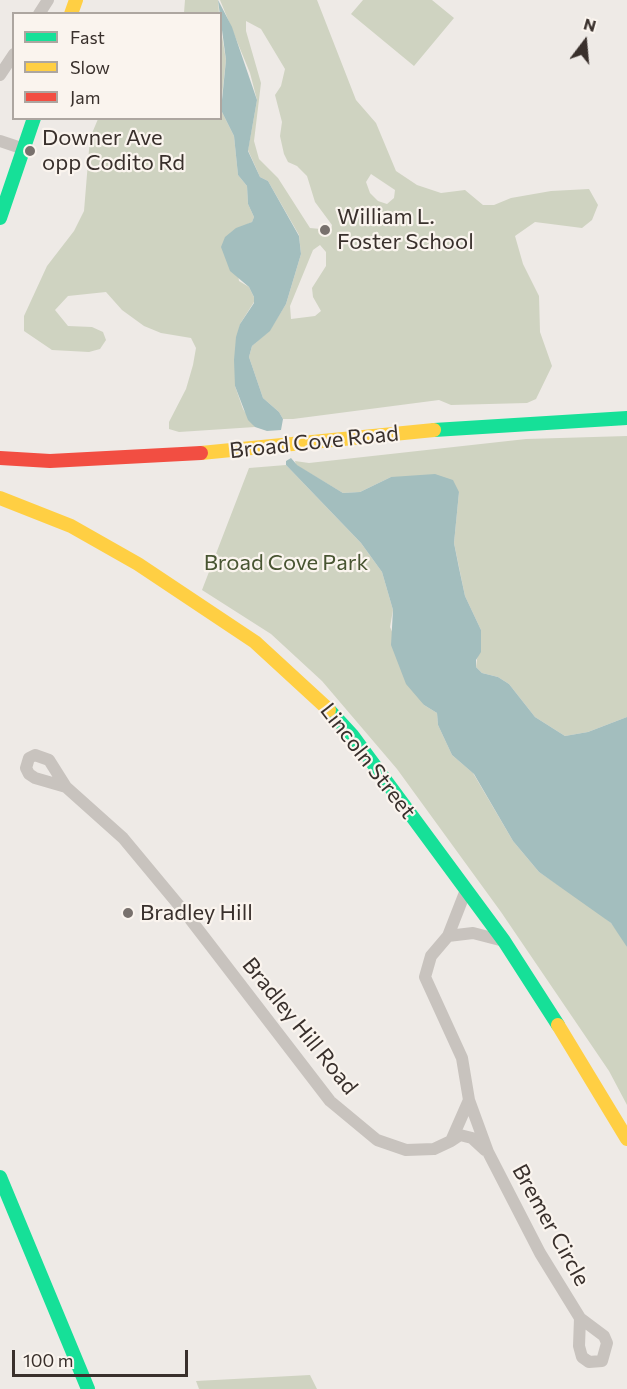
<!DOCTYPE html>
<html>
<head>
<meta charset="utf-8">
<style>
  body { margin:0 }
  #map { position:relative; width:627px; height:1389px; overflow:hidden; background:#eeeae6; font-family:Commissioner,sans-serif }
  canvas { display:block }
  .legend { position:absolute; left:12px; top:12px; width:210px; height:108px; box-sizing:border-box; background:#faf4ee; border:2px solid #ada6a0; margin:0; padding:8px 10px; list-style:none; font-size:18px; color:#39302c }
  .legend li { display:flex; align-items:center; gap:12px; height:30px }
  .legend b { width:30px; border:2px solid #ada6a0 }
  .north { position:absolute; left:555px; top:12px; width:60px; height:60px; -webkit-text-stroke:4px #faf4ee; paint-order:stroke; rotate:16deg; font-size:16px; font-weight:700; line-height:24px; text-align:center; color:#39302c }
  .north::after { content:''; display:block; margin:auto; width:21px; height:27px; background:#39302c; clip-path:polygon(50% 0,100% 100%,50% 72%,0 100%) }
  .scale { position:absolute; left:12px; top:1350px; width:176px; height:27px; box-sizing:border-box; border:3px solid #39302c; border-top:0; padding-left:8px; font-size:18px; line-height:21px; white-space:nowrap; color:#39302c; -webkit-text-stroke:4px #faf4ee; paint-order:stroke }
</style>
</head>
<body>
<div id="map">
<canvas width="627" height="1389"></canvas>
<ul class="legend">
<li><b style="height:8px;background:#16e098"></b>Fast</li>
<li><b style="height:8px;background:#ffcf43"></b>Slow</li>
<li><b style="height:8px;background:#f24e42"></b>Jam</li>
</ul>
<div class="north">N</div>
<div class="scale">100 m</div>
</div>
<script>
const c = document.querySelector('canvas').getContext('2d');
c.lineJoin = 'round';
function paint(path, color) {
  c.fillStyle = color;
  c.fill(path, 'evenodd');
}
function shape(rows) {
  const path = new Path2D();
  for (const r of rows) {
    path.moveTo(r[0], r[1]);
    for (let i = 2; i < r.length; i += 2) path.lineTo(r[i], r[i + 1]);
  }
  return path;
}
function strokePath(path, color, width, dash) {
  c.strokeStyle = color;
  c.lineWidth = width;
  c.lineCap = dash ? 'butt' : 'round';
  c.setLineDash(dash || []);
  c.stroke(path);
}
function write(font, color, halo, rows, align = 'center') {
  c.font = font + ' Commissioner,sans-serif';
  c.lineWidth = 4.5;
  c.setLineDash([]);
  c.textBaseline = 'middle';
  c.strokeStyle = halo;
  c.fillStyle = color;
  for (const [text, x, y, turn = 0] of rows) {
    c.save();
    c.translate(x, y);
    c.rotate((+turn || 0) * Math.PI / 180);
    c.textAlign = isNaN(turn) ? turn : align;
    if (halo) c.strokeText(text, 0, 0);
    c.fillText(text, 0, 0);
    c.restore();
  }
}
const green = shape([
  [185,0,218,0,219,13,184,13],
  [220,0,317,0,356,100,376,123,396,171,417,185,441,193,465,190,483,205,494,205,511,198,551,191,589,189,598,205,592,220,582,228,535,222,515,236,523,264,539,296,540,332,552,366,536,399,527,403,451,405,439,400,293,419,283,419,279,412,263,398,249,357,252,346,270,330,286,304,301,254,299,235,268,181,260,177,248,150,257,100,250,73],
  [246,21,261,29,285,69,281,86,275,95,282,122,280,136,284,154,288,162,297,166,307,176,315,202,332,225,331,230,310,228,278,178,259,159,254,141,261,83,246,31],
  [371,174,395,190,394,198,387,204,378,201,370,193,366,182],
  [320,245,326,252,326,266,312,288,313,297,321,311,315,316,291,319,290,306,313,250],
  [363,0,432,0,454,18,414,66,351,14],
  [220,24,226,60,221,105,220,105],
  [221,110,234,136,238,175,247,186,248,204,254,217,252,222,232,232,239,281,249,287,254,297,254,302,240,324,235,386,243,409,255,427,179,432,169,429,169,422,186,389,193,365,196,348,191,338,161,333,144,326,122,310,106,292,68,296,55,310,68,326,92,327,103,332,106,340,100,349,89,352,52,350,24,331,24,316,47,266,74,231,84,211,90,138,98,119,220,118],
  [627,436,627,717,588,732,565,736,535,717,509,684,498,677,482,673,476,667,481,630,465,596,454,543,459,492,391,477,360,492,343,493,296,465,295,461,309,463,526,439],
  [286,465,361,543,382,572,393,610,390,627,424,705,437,713,438,725,452,755,473,773,513,841,539,872,594,909,611,923,625,941,627,947,627,1105,609,1071,501,912,397,769,322,681,271,634,202,590,249,468],
  [310,1375,317,1389,199,1389,196,1381]
]);
const water = shape([
  [218,0,232,27,257,100,248,151,260,177,268,181,299,236,301,254,286,304,270,331,252,346,249,357,263,398,279,412,283,419,281,430,267,431,255,427,248,420,235,386,234,360,236,337,240,324,254,303,254,297,249,287,230,271,221,247,225,237,236,228,252,222,254,217,248,204,247,186,238,175,234,136,221,110,226,60],
  [291,458,297,465,343,493,360,492,391,477,435,474,453,480,459,492,454,543,459,568,465,596,481,630,481,652,476,660,476,667,482,673,498,677,509,684,535,717,565,736,588,732,627,717,627,947,611,923,539,872,513,841,474,774,452,755,438,725,437,713,424,705,406,684,391,645,393,610,382,572,361,543,286,465,286,461]
]);
const street = shape([
  [39,14,48,0],
  [0,75,14,54],
  [0,141,24,149],
  [66,787,49,760,35,755,29,758,26,768,29,774,35,778,66,787,123,838,187,915,330,1101,377,1140,406,1150,434,1149,451,1141,469,1100,462,1058,425,977,431,956,448,936,466,890],
  [448,936,473,933,504,941],
  [469,1100,488,1152,540,1253,580,1318,604,1336,607,1343,602,1361,589,1362,582,1357,579,1346,580,1318],
  [451,1141,460,1135,472,1138,485,1150]
]);
const fast = shape([
  [0,218,34,118],
  [434,430,627,418],
  [329,710,352,735,504,941,558,1025],
  [0,1177,88,1389]
]);
const slow = shape([
  [71,14,76,0],
  [201,453,434,430],
  [0,498,71,526,138,564,255,642,329,710],
  [558,1025,627,1139]
]);
const jam = shape([
  [0,458,50,461,201,453]
]);
const markers = [
  [30,151,6,"#78716d"],
  [325,230,6,"#78716d"],
  [128,913,6,"#78716d"]
];
const poiNames = [
  ["Downer Ave",42,138],
  ["opp Codito Rd",42,163],
  ["William L.",337,217],
  ["Foster School",337,242],
  ["Bradley Hill",140,913]
];
const streetNames = [
  ["Broad Cove Road",314,442,-6],
  ["Lincoln Street",368,761,52],
  ["Bradley Hill Road",300,1026,51],
  ["Bremer Circle",551,1225,61]
];
const parkNames = [
  ["Broad Cove Park",286,563]
];
paint(green, '#cfd3c1');
paint(water, '#a3bebe');
strokePath(street, '#c8c3be', 12);
strokePath(fast, '#16e098', 14);
strokePath(slow, '#ffcf43', 14);
strokePath(jam, '#f24e42', 14);
for (const [x, y, r, color] of markers) {
  const dot = new Path2D();
  dot.arc(x, y, r, 0, 2 * Math.PI);
  c.fillStyle = color;
  c.fill(dot);
  strokePath(dot, '#faf4ee', 2);
}
write('22px', '#39302c', '#faf4ee', poiNames, 'left');
write('22px', '#39302c', '#faf4ee', streetNames);
write('22px', '#485532', '#faf4ee', parkNames);
</script>
</body>
</html>
